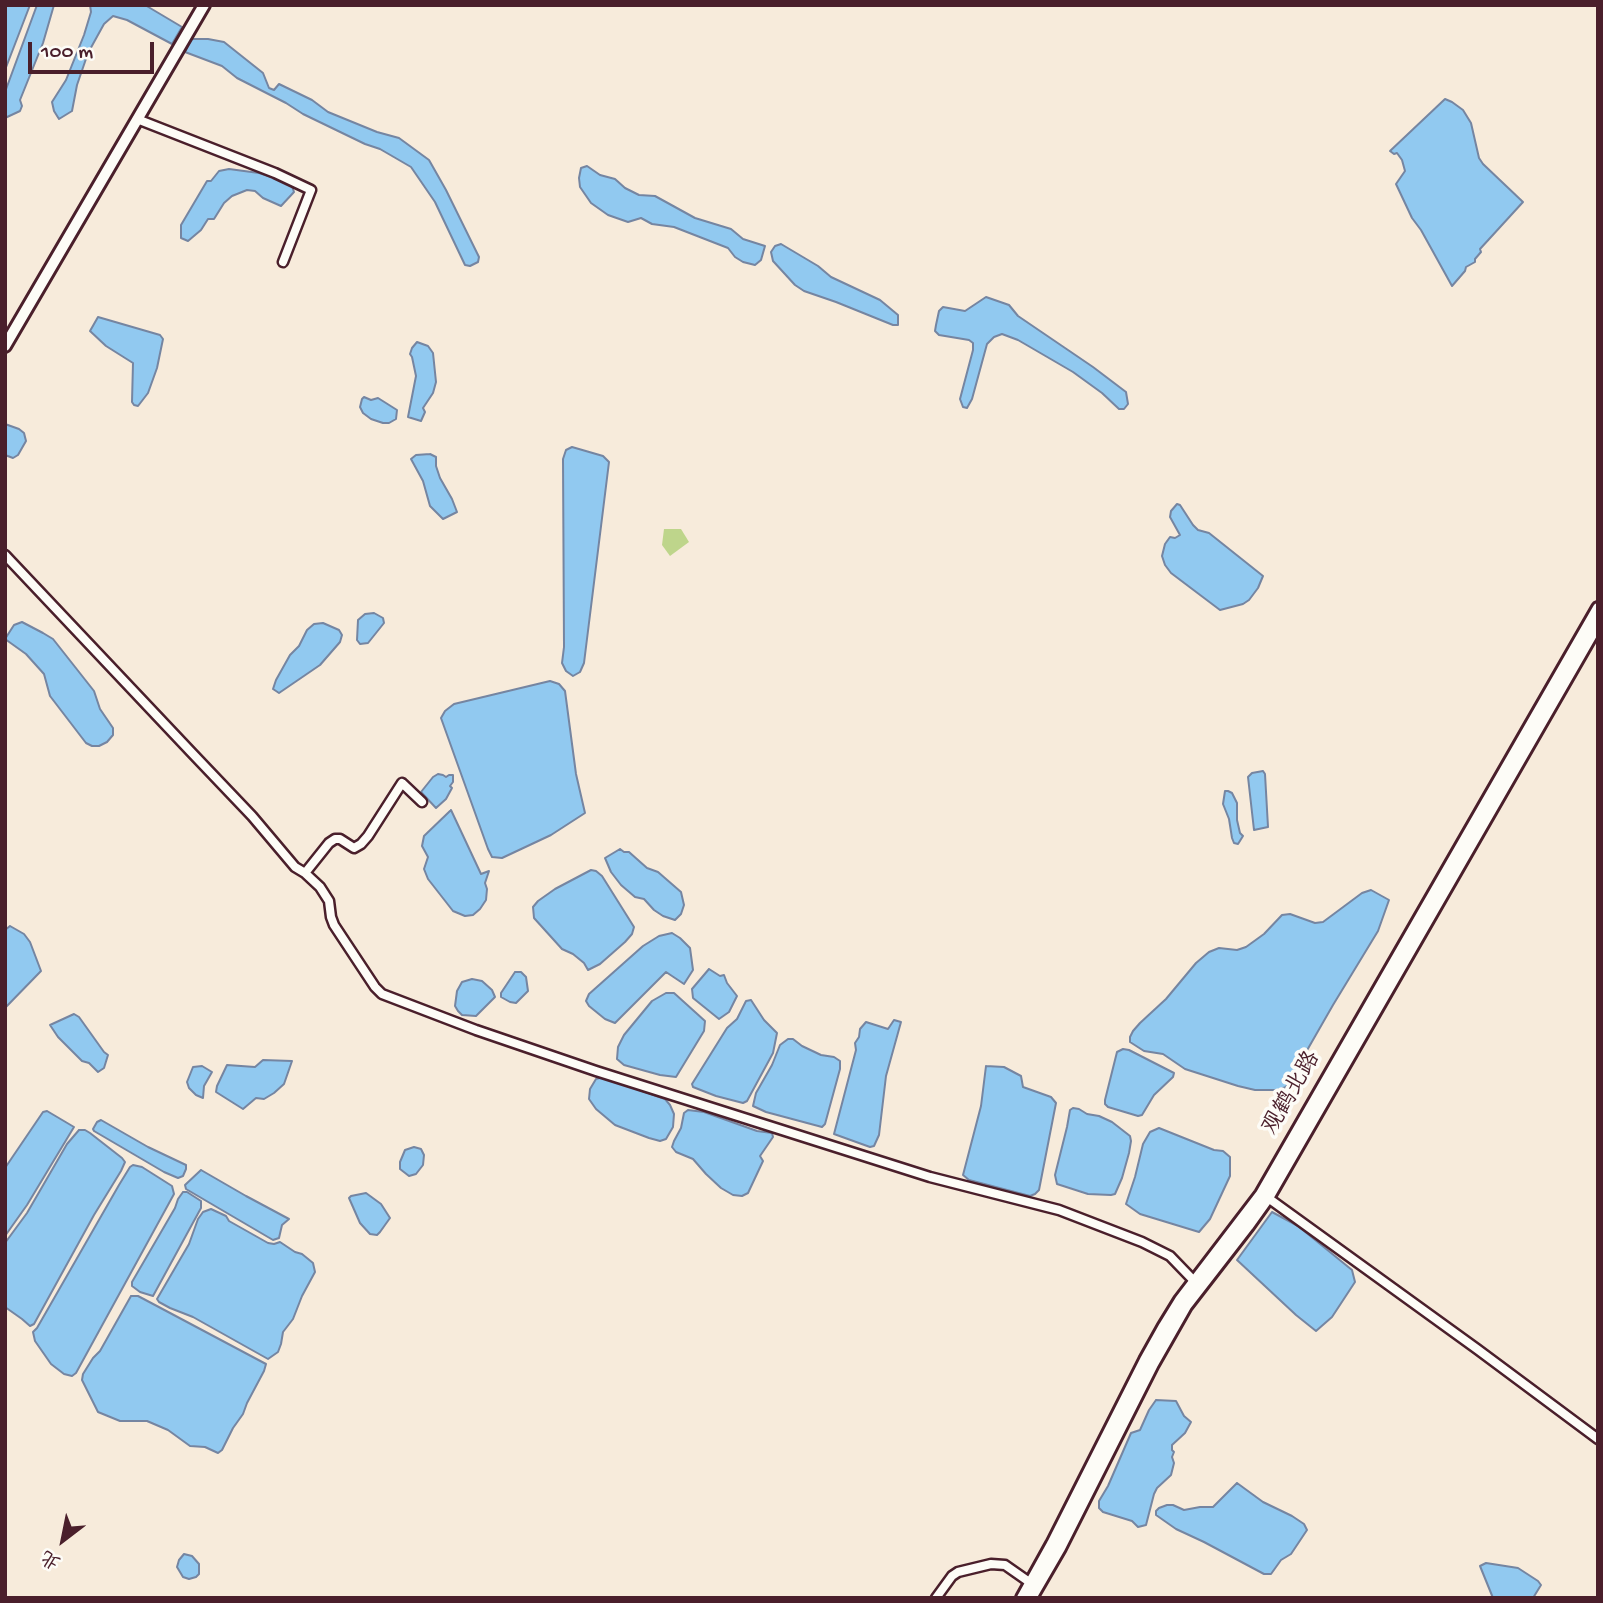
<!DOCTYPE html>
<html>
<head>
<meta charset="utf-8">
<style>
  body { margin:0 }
  #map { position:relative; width:1603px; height:1603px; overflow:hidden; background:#f7ebdb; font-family:"Gochi Hand","LXGW WenKai TC",sans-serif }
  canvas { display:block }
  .frame { position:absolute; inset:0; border:7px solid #4a1f2b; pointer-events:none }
  .north { position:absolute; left:28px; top:1505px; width:70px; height:70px; -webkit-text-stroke:5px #fdfcf7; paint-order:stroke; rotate:212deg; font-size:19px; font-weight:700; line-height:28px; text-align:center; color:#4a1f2b }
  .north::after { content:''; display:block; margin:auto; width:24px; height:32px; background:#4a1f2b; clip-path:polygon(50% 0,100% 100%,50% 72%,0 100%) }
  .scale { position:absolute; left:28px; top:42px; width:126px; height:32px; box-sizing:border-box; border:4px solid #4a1f2b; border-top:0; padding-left:9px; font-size:21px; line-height:24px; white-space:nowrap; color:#4a1f2b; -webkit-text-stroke:5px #fdfcf7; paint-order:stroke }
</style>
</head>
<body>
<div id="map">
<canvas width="1603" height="1603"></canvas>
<div class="frame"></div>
<div class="north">北</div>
<div class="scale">100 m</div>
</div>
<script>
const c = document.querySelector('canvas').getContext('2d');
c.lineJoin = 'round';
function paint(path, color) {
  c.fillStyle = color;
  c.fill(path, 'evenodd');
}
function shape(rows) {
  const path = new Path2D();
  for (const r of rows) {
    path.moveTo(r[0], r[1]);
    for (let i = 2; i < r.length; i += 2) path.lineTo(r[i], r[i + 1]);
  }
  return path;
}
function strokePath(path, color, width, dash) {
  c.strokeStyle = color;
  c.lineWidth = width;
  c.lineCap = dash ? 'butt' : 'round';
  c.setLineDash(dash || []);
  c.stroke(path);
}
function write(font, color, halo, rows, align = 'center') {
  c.font = font + ' "Gochi Hand","LXGW WenKai TC",sans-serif';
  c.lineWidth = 7;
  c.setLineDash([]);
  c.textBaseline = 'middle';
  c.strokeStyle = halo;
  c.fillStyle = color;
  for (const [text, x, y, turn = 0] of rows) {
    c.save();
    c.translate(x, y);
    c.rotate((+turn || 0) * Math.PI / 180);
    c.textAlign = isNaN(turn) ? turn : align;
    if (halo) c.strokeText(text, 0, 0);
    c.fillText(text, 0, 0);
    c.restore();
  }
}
const green = shape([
  [664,529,681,529,689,542,670,556,662,545]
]);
const water = shape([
  [5,5,30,5,5,70,5,5],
  [37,5,54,5,43,43,20,100,22,106,20,111,5,118,5,92,37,5],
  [90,5,145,5,182,27,172,44,127,20,113,16,104,24,88,53,77,85,72,111,59,119,54,111,52,102,66,80,84,35,91,12,90,5],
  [191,39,208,39,224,42,263,73,269,88,274,90,279,84,312,100,328,112,377,132,399,138,429,160,446,190,479,257,478,262,470,266,465,265,435,202,411,167,380,149,365,144,303,114,286,103,237,78,222,66,185,52,191,39],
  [1445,99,1452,102,1463,110,1471,123,1479,158,1483,164,1523,202,1480,249,1481,252,1475,259,1475,262,1466,267,1465,271,1452,286,1421,230,1412,218,1396,184,1405,171,1402,160,1397,153,1394,154,1390,151,1445,99],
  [587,166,600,175,615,179,625,188,639,195,655,196,695,218,731,229,743,239,765,246,761,260,755,265,743,262,735,257,728,248,674,227,652,224,641,218,628,222,608,215,591,203,580,187,579,178,581,168,587,166],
  [229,169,259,173,291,183,294,192,281,206,263,198,255,191,247,190,232,196,224,203,214,219,208,219,201,230,188,241,181,238,181,225,207,181,211,181,219,171,229,169],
  [781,244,818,266,831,277,880,300,898,315,898,325,893,325,836,302,804,291,795,285,773,261,771,252,775,246,781,244],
  [986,297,1009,305,1018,316,1093,367,1126,392,1128,404,1124,409,1119,409,1102,393,1073,372,1018,340,1002,334,994,337,987,344,972,399,967,408,963,407,960,399,973,350,973,343,969,340,939,335,935,331,936,325,939,311,943,307,965,311,986,297],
  [98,317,160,335,163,339,157,368,148,393,138,406,134,405,132,402,133,363,106,346,90,331,98,317],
  [417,342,428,346,433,353,436,382,433,393,423,408,425,412,421,421,408,417,416,376,412,357,410,354,412,348,417,342],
  [364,397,371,400,378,398,397,410,396,419,389,423,383,423,371,419,363,413,360,407,362,399,364,397],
  [5,424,19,429,24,433,26,441,18,455,13,458,5,455,5,424],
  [572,447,603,456,609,462,584,663,580,672,573,676,566,671,562,663,564,647,563,459,566,450,572,447],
  [430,454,436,457,436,466,440,478,452,499,457,512,443,519,430,506,423,481,411,459,416,455,430,454],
  [1177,504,1180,505,1193,525,1198,530,1209,533,1263,576,1258,588,1249,600,1243,604,1220,610,1171,573,1165,565,1162,556,1165,544,1170,537,1175,538,1180,535,1170,517,1171,511,1177,504],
  [374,613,383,618,384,623,368,643,360,644,357,640,358,620,365,614,374,613],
  [22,622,43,633,53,639,94,691,100,709,113,728,113,735,107,742,99,746,92,746,86,743,50,696,44,674,26,654,5,639,14,625,22,622],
  [323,623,339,630,342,635,340,642,320,665,279,693,273,689,276,680,290,655,299,646,307,630,314,624,323,623],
  [550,681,559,684,565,691,576,774,585,813,551,835,502,858,492,857,488,849,441,718,445,711,454,704,550,681],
  [1263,771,1265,774,1268,827,1254,830,1248,777,1252,773,1263,771],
  [438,774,443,775,446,777,449,775,453,775,453,782,450,786,452,788,446,799,436,808,421,792,433,777,438,774],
  [1225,791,1228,791,1232,793,1237,803,1237,820,1240,833,1243,836,1238,844,1234,843,1232,838,1229,819,1223,804,1225,791],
  [451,810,481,874,489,871,485,883,487,889,486,900,480,909,473,915,465,916,453,911,428,879,424,869,428,857,422,846,424,836,451,810],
  [620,849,624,852,629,852,647,868,658,872,681,892,684,905,681,914,675,920,663,916,654,910,644,899,635,897,621,885,611,872,605,858,620,849],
  [591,870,596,871,602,876,634,927,632,934,625,942,600,964,588,970,584,963,573,954,562,949,534,918,533,907,538,901,555,889,591,870],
  [1371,890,1389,900,1378,931,1333,1005,1286,1087,1278,1090,1255,1090,1238,1086,1185,1069,1163,1054,1144,1051,1130,1042,1130,1037,1133,1031,1140,1023,1166,999,1196,963,1209,952,1219,948,1237,950,1246,947,1264,934,1282,915,1290,914,1315,923,1323,922,1362,893,1371,890],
  [10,926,24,934,30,942,41,971,5,1008,5,930,10,926],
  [672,933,680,938,690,948,693,970,684,984,666,972,615,1023,605,1019,589,1006,586,1001,589,994,643,946,659,936,672,933],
  [709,969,720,976,724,975,727,983,737,996,729,1012,719,1019,693,998,692,989,709,969],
  [515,972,521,972,526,977,528,991,516,1003,510,1002,501,997,501,993,515,972],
  [472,979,482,981,492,990,495,997,476,1016,462,1015,458,1011,455,1006,457,991,462,982,472,979],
  [666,993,674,993,705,1021,704,1031,676,1077,660,1075,624,1065,617,1059,618,1047,624,1035,652,1001,666,993],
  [751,1000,764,1020,777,1033,773,1053,747,1101,743,1103,716,1096,693,1087,692,1084,727,1028,737,1019,746,1001,751,1000],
  [74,1014,79,1017,104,1052,108,1055,104,1068,98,1072,89,1063,82,1061,58,1037,50,1025,74,1014],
  [894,1020,901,1022,886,1076,879,1135,874,1146,870,1147,834,1134,856,1050,855,1043,859,1037,860,1029,866,1022,888,1029,894,1020],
  [788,1039,793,1039,802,1046,821,1055,834,1057,840,1061,840,1069,825,1124,822,1127,766,1112,753,1106,756,1093,772,1065,780,1045,788,1039],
  [1123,1049,1129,1050,1174,1073,1173,1077,1154,1095,1142,1115,1138,1116,1108,1107,1105,1104,1105,1100,1117,1052,1123,1049],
  [263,1060,292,1061,284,1084,274,1093,264,1099,256,1098,243,1109,216,1092,217,1086,227,1065,255,1067,263,1060],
  [202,1066,212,1072,204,1086,203,1098,196,1095,189,1088,187,1082,193,1067,202,1066],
  [986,1066,1004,1067,1021,1076,1023,1087,1051,1097,1056,1103,1039,1190,1035,1194,1030,1196,969,1180,963,1175,981,1106,986,1066],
  [603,1077,665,1099,670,1105,674,1114,673,1127,666,1139,660,1141,649,1138,615,1125,596,1109,589,1099,590,1089,596,1079,603,1077],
  [1073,1108,1079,1109,1087,1114,1099,1116,1112,1122,1130,1136,1131,1141,1129,1153,1122,1178,1115,1194,1111,1195,1088,1194,1057,1184,1055,1175,1067,1127,1070,1110,1073,1108],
  [688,1110,704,1112,757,1131,772,1133,773,1137,760,1156,763,1161,748,1193,742,1196,733,1195,721,1188,706,1174,693,1159,676,1152,672,1147,674,1141,681,1128,684,1113,688,1110],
  [47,1111,74,1127,27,1205,5,1236,5,1168,43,1112,47,1111],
  [101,1120,148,1147,186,1165,186,1169,183,1176,178,1178,164,1172,94,1131,93,1129,97,1122,101,1120],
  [1159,1128,1214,1150,1223,1151,1230,1157,1230,1176,1210,1219,1199,1232,1140,1214,1126,1204,1135,1177,1143,1144,1150,1132,1159,1128],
  [79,1130,85,1130,90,1133,122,1158,125,1162,121,1171,94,1215,34,1324,30,1326,22,1319,5,1307,5,1243,27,1213,67,1144,79,1130],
  [414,1147,421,1149,424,1155,423,1165,416,1174,409,1176,400,1169,400,1162,405,1150,414,1147],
  [133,1165,142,1167,172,1186,174,1194,76,1373,72,1376,64,1374,51,1364,35,1341,33,1332,37,1328,119,1185,130,1167,133,1165],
  [201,1170,246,1196,289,1219,282,1225,279,1238,273,1240,186,1189,185,1185,201,1170],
  [183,1192,187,1192,201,1201,201,1208,153,1296,140,1292,132,1286,132,1282,175,1208,178,1199,183,1192],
  [366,1193,381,1204,390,1218,380,1232,377,1235,370,1234,360,1223,349,1198,351,1196,366,1193],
  [211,1209,226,1216,229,1221,268,1243,274,1244,280,1242,295,1252,302,1254,313,1263,315,1272,302,1296,293,1319,283,1332,281,1344,278,1352,268,1359,193,1317,170,1308,159,1302,157,1299,189,1244,198,1219,203,1212,211,1209],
  [1272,1212,1298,1226,1352,1270,1355,1282,1332,1317,1316,1331,1296,1315,1237,1260,1272,1212],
  [131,1296,138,1296,155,1305,266,1364,264,1371,247,1403,243,1414,233,1428,222,1450,218,1453,205,1447,190,1446,168,1430,147,1421,120,1421,98,1412,82,1380,83,1374,93,1358,100,1351,131,1296],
  [1156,1400,1176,1401,1184,1416,1191,1422,1185,1433,1172,1445,1172,1450,1174,1452,1172,1457,1174,1463,1171,1475,1157,1488,1154,1494,1146,1525,1138,1527,1132,1521,1103,1512,1099,1508,1099,1501,1108,1486,1131,1433,1140,1430,1149,1410,1156,1400],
  [1237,1483,1263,1502,1292,1516,1304,1524,1307,1530,1291,1554,1281,1560,1271,1574,1264,1574,1204,1542,1176,1529,1156,1515,1156,1511,1159,1508,1167,1505,1173,1505,1184,1510,1200,1507,1213,1507,1237,1483],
  [184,1554,192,1556,199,1564,199,1574,196,1577,189,1579,183,1577,177,1567,179,1560,184,1554],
  [1486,1563,1518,1568,1538,1581,1541,1585,1533,1598,1493,1598,1480,1566,1486,1563]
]);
const street = shape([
  [137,119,275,173,311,190,283,262],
  [5,555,192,753,252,816,295,867,305,873,320,887,329,901,331,917,334,925,375,987,382,994,476,1030,596,1071,930,1177,1059,1210,1142,1242,1170,1256,1198,1285],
  [305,873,329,843,335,839,340,839,354,848,361,844,368,836,402,783,422,802],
  [1264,1195,1477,1349,1598,1439],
  [936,1598,952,1576,958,1572,991,1564,1005,1565,1035,1586]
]);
const secondary = shape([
  [5,346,204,5],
  [1022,1598,1052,1544,1145,1360,1164,1326,1180,1300,1261,1194,1598,608],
  [1031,1598,1060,1548,1153,1364,1186,1306,1248,1226,1268,1198,1598,624]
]);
const streetNames = [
  ["观鹤北路",1293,1094,-60]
];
paint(green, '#bed58b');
paint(water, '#91c9f0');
strokePath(water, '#7585a1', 2);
strokePath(street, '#4a1f2b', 13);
strokePath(secondary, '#4a1f2b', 16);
strokePath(street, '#fdfcf7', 8);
strokePath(secondary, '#fdfcf7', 10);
write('23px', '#4a1f2b', '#fdfcf7', streetNames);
</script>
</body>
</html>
